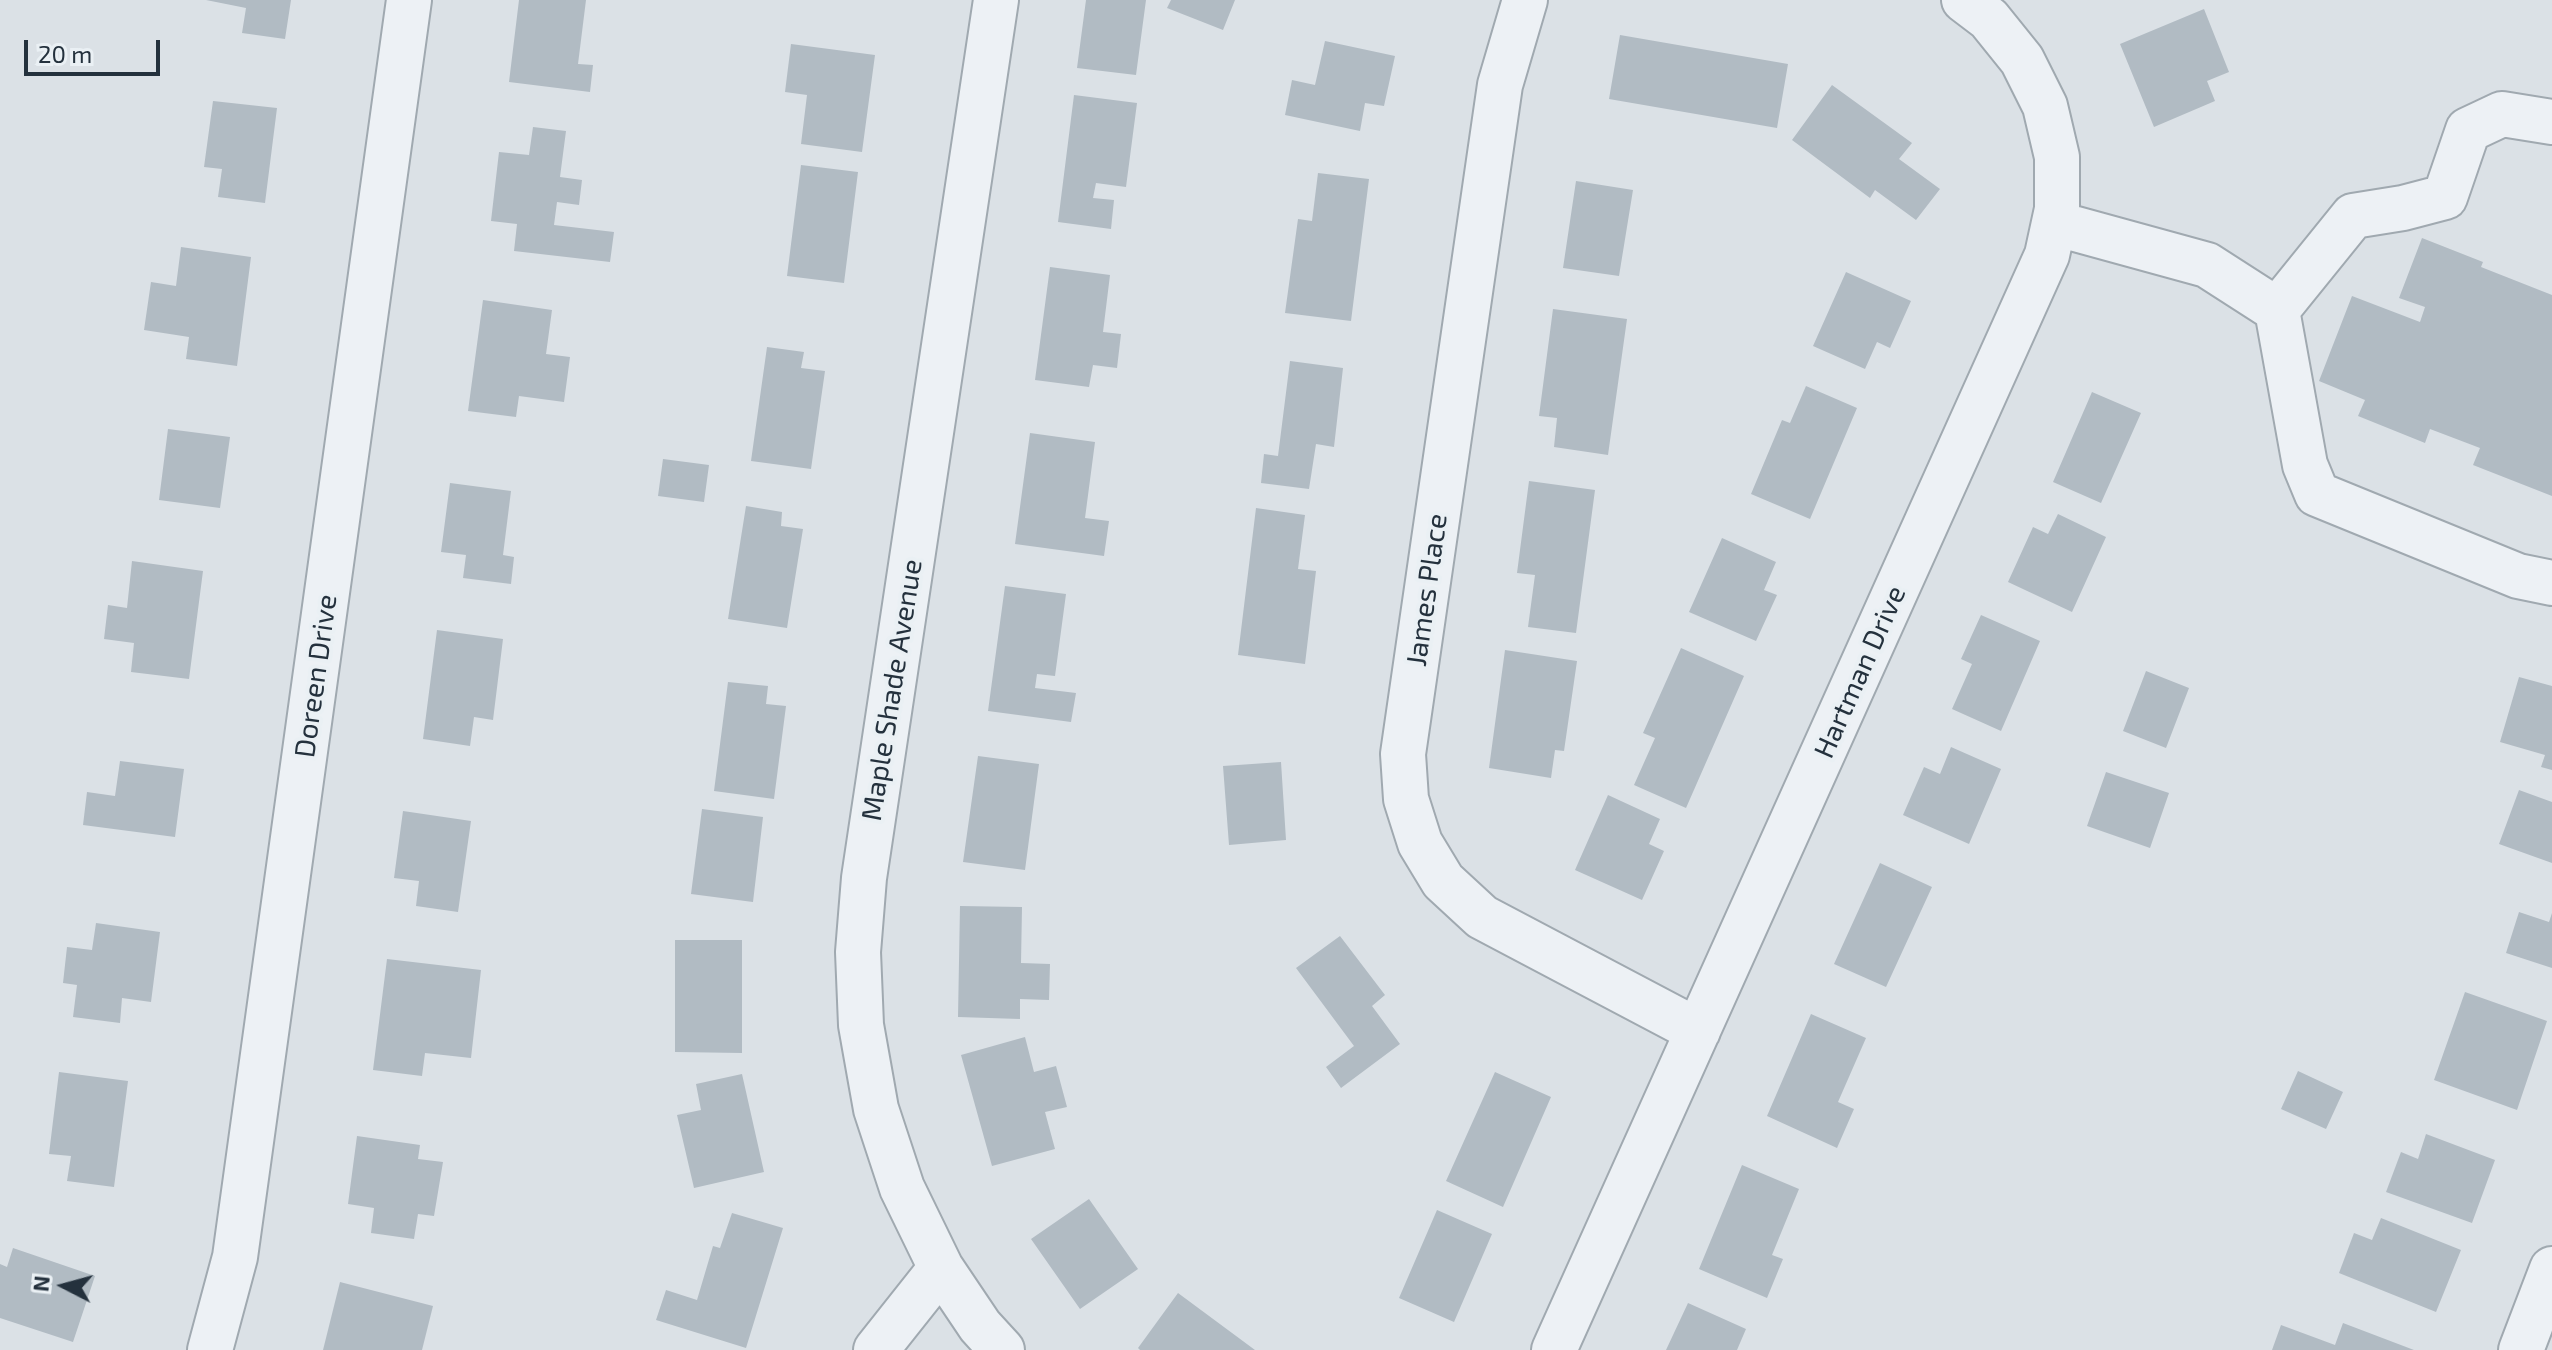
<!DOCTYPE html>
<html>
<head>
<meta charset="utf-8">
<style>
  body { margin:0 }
  #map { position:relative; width:2552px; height:1350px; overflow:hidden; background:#dbe1e6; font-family:"Exo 2",sans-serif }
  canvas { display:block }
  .north { position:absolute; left:24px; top:1246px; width:80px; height:80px; -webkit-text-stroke:6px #eaf0f4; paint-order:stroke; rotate:276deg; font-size:22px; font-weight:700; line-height:32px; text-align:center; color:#24313d }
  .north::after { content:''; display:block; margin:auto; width:28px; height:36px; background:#24313d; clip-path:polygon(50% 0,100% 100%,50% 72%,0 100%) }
  .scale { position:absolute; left:24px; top:40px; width:136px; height:36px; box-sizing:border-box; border:4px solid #24313d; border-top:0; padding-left:10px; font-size:24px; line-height:28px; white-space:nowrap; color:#24313d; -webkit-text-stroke:6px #eaf0f4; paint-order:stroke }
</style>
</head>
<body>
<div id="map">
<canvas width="2552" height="1350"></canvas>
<div class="north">N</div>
<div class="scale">20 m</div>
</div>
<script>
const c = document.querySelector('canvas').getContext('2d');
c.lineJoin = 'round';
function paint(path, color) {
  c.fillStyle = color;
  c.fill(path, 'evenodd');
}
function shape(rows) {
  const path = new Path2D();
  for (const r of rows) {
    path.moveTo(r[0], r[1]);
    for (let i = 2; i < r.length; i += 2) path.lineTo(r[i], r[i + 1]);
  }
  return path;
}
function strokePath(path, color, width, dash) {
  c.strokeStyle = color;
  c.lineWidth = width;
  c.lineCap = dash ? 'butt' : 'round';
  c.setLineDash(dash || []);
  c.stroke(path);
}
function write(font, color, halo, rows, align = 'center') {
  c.font = font + ' "Exo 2",sans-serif';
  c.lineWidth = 8;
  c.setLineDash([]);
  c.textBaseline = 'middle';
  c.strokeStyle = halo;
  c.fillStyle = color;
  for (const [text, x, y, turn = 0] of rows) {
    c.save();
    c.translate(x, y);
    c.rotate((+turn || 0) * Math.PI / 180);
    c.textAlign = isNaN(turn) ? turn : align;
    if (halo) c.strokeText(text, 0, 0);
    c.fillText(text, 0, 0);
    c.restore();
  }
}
const building = shape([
  [206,0,291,0,285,39,242,33,246,8],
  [519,0,586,0,578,64,593,65,590,92,509,82],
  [1086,0,1146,0,1136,75,1077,68],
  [1171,0,1235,0,1223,30,1167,8],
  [2204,9,2229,72,2207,81,2215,101,2154,127,2120,44],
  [1620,35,1788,64,1777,128,1609,99],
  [1325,41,1395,56,1384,106,1365,103,1360,131,1285,115,1292,80,1315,85],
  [791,44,875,55,862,152,801,144,807,95,785,92],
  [1832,85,1912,143,1899,159,1940,189,1916,220,1875,190,1870,198,1792,140],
  [1074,95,1137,103,1126,187,1096,183,1093,198,1114,200,1111,229,1058,222],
  [213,101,277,108,265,203,218,197,222,169,204,167],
  [533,127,566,131,560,177,582,180,579,205,557,202,554,225,614,232,610,262,514,251,517,224,491,221,499,152,529,155],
  [801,165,858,172,844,283,787,276],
  [1318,173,1369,179,1351,321,1285,313,1298,219,1312,221],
  [1576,181,1633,190,1619,276,1563,268],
  [2422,238,2483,262,2481,267,2552,295,2552,496,2473,465,2480,448,2430,429,2425,443,2358,416,2365,400,2319,381,2352,296,2420,322,2425,307,2399,298],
  [181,247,251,257,237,366,186,359,189,337,144,330,151,282,176,286],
  [1050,267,1110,275,1103,332,1121,334,1117,368,1093,365,1089,387,1035,380],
  [1846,272,1911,301,1890,348,1877,342,1865,369,1813,346],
  [483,300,552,310,546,354,570,357,564,402,519,396,516,417,468,411],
  [1553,309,1627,319,1608,455,1554,447,1557,418,1539,416],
  [767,347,804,352,801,368,825,371,811,469,751,461],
  [1290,361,1343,368,1334,447,1316,444,1309,489,1261,483,1264,454,1278,456],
  [1806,386,1857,408,1810,519,1751,494,1782,420,1790,423],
  [2092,392,2141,413,2101,503,2053,482],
  [168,429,230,437,220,508,159,500],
  [1030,433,1095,442,1085,518,1109,521,1104,556,1015,544],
  [663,459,709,465,704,502,658,496],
  [1529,481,1595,490,1576,633,1528,627,1535,575,1517,573],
  [450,483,511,491,503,555,514,557,511,584,463,578,466,555,441,552],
  [746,506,782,512,781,526,803,529,787,628,728,619],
  [1256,508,1305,515,1298,569,1316,571,1305,664,1238,655],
  [2058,514,2106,537,2072,612,2008,582,2033,527,2048,534],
  [1722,538,1776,562,1764,590,1777,595,1756,641,1689,612],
  [132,561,203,571,189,679,131,672,134,643,104,639,108,605,127,608],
  [1005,586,1066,594,1055,676,1037,674,1035,688,1076,693,1071,722,988,711],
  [1981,615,2040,641,2001,731,1952,709,1972,664,1961,659],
  [437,630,503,639,493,720,474,717,470,746,423,739],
  [1681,648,1744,676,1686,808,1634,785,1655,738,1643,733],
  [1505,650,1577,661,1564,751,1555,750,1551,778,1489,768],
  [2146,671,2189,688,2166,748,2123,731],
  [2519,677,2552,686,2552,770,2541,767,2545,755,2500,742],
  [728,682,768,686,766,704,786,706,774,799,714,791],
  [1951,747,2001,769,1969,844,1903,815,1924,767,1940,774],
  [978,756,1039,764,1025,870,963,862],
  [120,761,184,769,175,837,83,825,87,792,115,796],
  [1281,762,1286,840,1229,845,1223,766],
  [2106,772,2169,793,2150,848,2087,826],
  [2519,790,2552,802,2552,863,2499,844],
  [1608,795,1660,819,1649,844,1664,851,1642,900,1575,870],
  [702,809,763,817,753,902,691,894],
  [403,811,471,821,458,912,416,906,419,881,394,878],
  [1880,863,1932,887,1886,987,1834,964],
  [960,906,1022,907,1021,963,1050,964,1049,1000,1020,999,1020,1019,958,1017],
  [2519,912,2549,922,2552,913,2552,968,2506,953],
  [96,923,160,932,151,1002,122,998,120,1023,73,1017,77,985,63,983,67,947,92,950],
  [1340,936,1385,995,1372,1006,1400,1044,1341,1088,1326,1067,1354,1046,1296,968],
  [675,940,742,940,742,1053,675,1052],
  [387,959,481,970,471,1058,425,1053,422,1076,373,1070],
  [2465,992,2547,1021,2517,1110,2434,1080],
  [1811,1014,1866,1038,1838,1102,1854,1109,1837,1148,1767,1116],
  [1025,1037,1034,1072,1056,1066,1067,1107,1045,1112,1055,1149,992,1166,961,1055],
  [2298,1071,2343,1092,2326,1129,2281,1109],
  [59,1072,128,1081,114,1187,67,1181,71,1156,49,1154],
  [1495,1072,1551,1097,1503,1207,1446,1181],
  [742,1074,764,1172,694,1188,677,1115,701,1110,696,1084],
  [2426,1134,2495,1160,2472,1223,2386,1192,2401,1152,2418,1159],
  [357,1136,420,1145,418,1159,443,1162,434,1216,418,1214,414,1239,371,1233,374,1208,348,1204],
  [1742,1165,1799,1189,1772,1255,1783,1259,1767,1298,1699,1269],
  [1089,1199,1138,1269,1080,1309,1031,1239],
  [1437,1210,1492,1234,1454,1322,1399,1298],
  [732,1213,783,1228,746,1348,656,1320,666,1290,697,1300,713,1246,720,1248],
  [2381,1218,2461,1250,2436,1312,2339,1273,2354,1233,2372,1240],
  [13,1248,95,1276,73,1342,0,1318,0,1264,7,1267],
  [340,1282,433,1306,422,1350,323,1350],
  [1178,1293,1255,1350,1140,1350,1138,1348],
  [1688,1303,1746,1329,1737,1350,1666,1350],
  [2343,1323,2414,1350,2272,1350,2281,1325,2335,1345]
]);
const minor = shape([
  [996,0,864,878,858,952,861,1025,876,1109,902,1188,941,1268,980,1326,1002,1350],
  [1525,0,1500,85,1403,754,1406,799,1420,843,1443,881,1482,917,1698,1031],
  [2054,223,2207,265,2277,310,2305,465,2317,494,2518,576,2552,583],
  [2277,310,2353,216,2403,208,2445,197,2468,130,2502,114,2552,122],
  [210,1350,235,1257,409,0],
  [876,1350,941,1268],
  [1554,1350,2047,255,2057,209,2057,157,2045,106,2022,60,1989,19,1964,0],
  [2521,1350,2552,1269]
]);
const streetNames = [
  ["James Place",1427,590,-82],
  ["Hartman Drive",1860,672,-66],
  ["Doreen Drive",316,676,-82],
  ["Maple Shade Avenue",892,690,-81]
];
paint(building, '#b1bbc3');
strokePath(minor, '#a0a9b0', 48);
strokePath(minor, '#edf1f5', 44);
write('28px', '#24313d', '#eaf0f4', streetNames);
</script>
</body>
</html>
